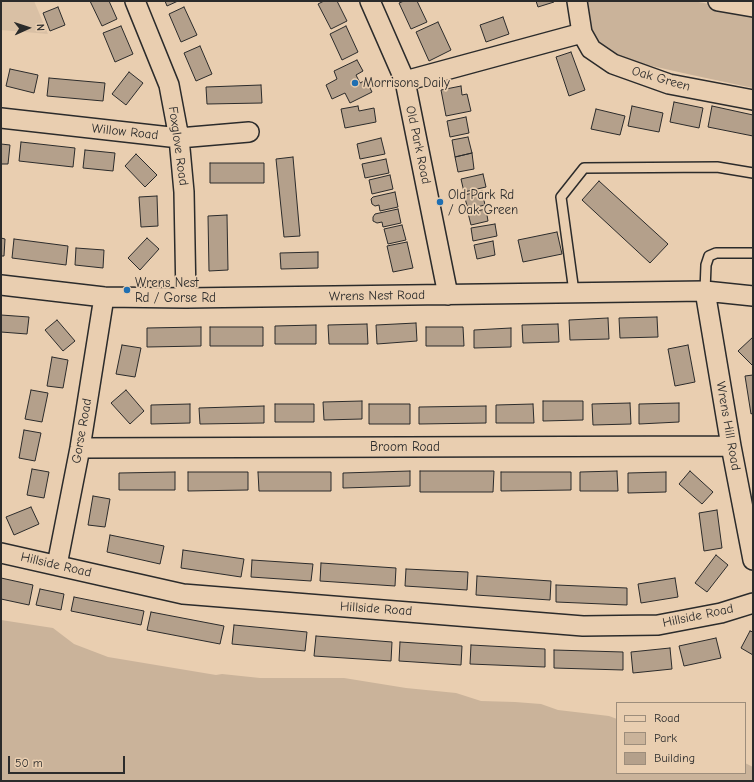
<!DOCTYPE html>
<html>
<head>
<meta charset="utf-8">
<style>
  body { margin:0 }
  #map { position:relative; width:754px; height:782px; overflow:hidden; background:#e9ceb0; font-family:"Comic Neue",sans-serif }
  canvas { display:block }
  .frame { position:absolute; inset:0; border:2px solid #2b2b2b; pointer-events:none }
  .legend { position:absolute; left:616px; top:702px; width:130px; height:72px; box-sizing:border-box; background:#e9ceb0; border:1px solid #9d8d7b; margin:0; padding:5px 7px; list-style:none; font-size:12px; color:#2b2b2b }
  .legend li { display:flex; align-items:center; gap:8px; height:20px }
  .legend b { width:20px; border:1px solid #9d8d7b }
  .north { position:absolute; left:8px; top:8px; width:40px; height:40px; -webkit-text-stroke:3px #e9ceb0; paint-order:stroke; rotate:87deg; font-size:11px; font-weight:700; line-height:16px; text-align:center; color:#2b2b2b }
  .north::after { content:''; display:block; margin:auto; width:14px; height:18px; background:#2b2b2b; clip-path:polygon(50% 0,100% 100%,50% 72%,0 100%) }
  .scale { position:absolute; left:8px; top:756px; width:117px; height:18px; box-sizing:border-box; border:2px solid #2b2b2b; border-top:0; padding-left:5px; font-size:12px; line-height:14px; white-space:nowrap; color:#2b2b2b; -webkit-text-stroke:3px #e9ceb0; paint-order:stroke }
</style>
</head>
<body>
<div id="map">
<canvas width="754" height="782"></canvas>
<div class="frame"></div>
<ul class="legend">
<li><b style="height:5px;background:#e9ceb0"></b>Road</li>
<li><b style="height:11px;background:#cab39a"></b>Park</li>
<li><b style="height:11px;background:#b4a08b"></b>Building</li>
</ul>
<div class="north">N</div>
<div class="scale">50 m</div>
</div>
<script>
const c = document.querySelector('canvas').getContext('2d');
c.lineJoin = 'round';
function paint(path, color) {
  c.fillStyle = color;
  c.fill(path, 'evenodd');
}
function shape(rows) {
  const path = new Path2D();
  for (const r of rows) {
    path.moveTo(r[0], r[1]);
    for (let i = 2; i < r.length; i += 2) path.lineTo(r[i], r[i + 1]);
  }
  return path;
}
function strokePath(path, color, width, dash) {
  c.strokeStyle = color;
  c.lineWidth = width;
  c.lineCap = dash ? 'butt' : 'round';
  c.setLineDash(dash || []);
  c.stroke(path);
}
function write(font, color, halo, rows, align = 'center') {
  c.font = font + ' "Comic Neue",sans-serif';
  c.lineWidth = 3.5;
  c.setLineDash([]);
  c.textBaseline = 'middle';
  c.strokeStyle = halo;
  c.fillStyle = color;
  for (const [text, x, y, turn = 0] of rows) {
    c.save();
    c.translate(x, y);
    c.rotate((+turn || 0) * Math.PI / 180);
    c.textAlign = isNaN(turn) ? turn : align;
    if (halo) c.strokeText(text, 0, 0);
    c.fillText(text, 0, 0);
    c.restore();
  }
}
const built = shape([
  [1,1,34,1,48,34,1,30]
]);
const green = shape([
  [583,1,693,1,753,12,753,88,692,75,616,58,589,36],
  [1,620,53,628,74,644,108,657,216,675,222,674,260,678,344,678,406,688,456,693,481,701,515,702,541,704,558,710,609,716,617,719,617,773,745,773,745,763,753,767,753,781,1,781]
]);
const building = shape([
  [90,1,109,1,117,19,102,26,90,1],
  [165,1,178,1,167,6,165,1],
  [324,1,337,1,347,21,331,29,318,4,324,1],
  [404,1,417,1,427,22,411,29,399,3,404,1],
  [536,1,553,1,554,2,538,7,536,1],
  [58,7,65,25,50,31,43,13,58,7],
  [184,7,197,35,181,42,169,14,184,7],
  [503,17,509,34,486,42,480,25,503,17],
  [438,22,451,50,429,61,416,32,438,22],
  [121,26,133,54,115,62,103,33,121,26],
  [346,26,358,52,342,60,330,34,346,26],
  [200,46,212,74,196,81,184,53,200,46],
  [571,52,585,90,569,96,556,57,571,52],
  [357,60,363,71,356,75,360,83,366,80,372,92,350,103,345,93,332,99,326,85,337,79,334,71,357,60],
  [10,69,38,75,34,93,6,86,10,69],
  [129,72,143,83,126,105,112,94,129,72],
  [49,78,105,83,103,101,47,96,49,78],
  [261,85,262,103,207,104,206,87,261,85],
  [461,86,462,95,467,94,471,111,446,116,441,90,461,86],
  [674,102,703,108,699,128,670,122,674,102],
  [358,106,359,111,374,108,376,122,345,128,341,109,358,106],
  [632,106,663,113,659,132,628,126,632,106],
  [712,106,753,115,753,136,708,127,712,106],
  [596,109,625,116,620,135,591,129,596,109],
  [466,117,469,133,450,137,447,121,466,117],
  [468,137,472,153,455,157,452,140,468,137],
  [381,138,385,154,360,159,357,144,381,138],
  [21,142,75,148,73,167,19,161,21,142],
  [1,144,10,145,8,164,1,164,1,144],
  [85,150,115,153,113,171,83,168,85,150],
  [472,153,474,169,458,172,455,157,472,153],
  [136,154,157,175,145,187,125,166,136,154],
  [293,157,300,236,284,237,276,159,293,157],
  [386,159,389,173,365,178,362,164,386,159],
  [210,163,264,163,264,183,210,183,210,163],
  [483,174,486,187,464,192,461,179,483,174],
  [390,175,393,189,372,194,369,180,390,175],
  [599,181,668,244,650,263,582,200,599,181],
  [482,191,485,205,468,209,464,195,482,191],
  [395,192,398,207,380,211,379,205,375,206,372,204,371,199,373,197,395,192],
  [157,196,158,226,141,227,139,197,157,196],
  [398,209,401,223,383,227,382,222,377,223,373,221,373,217,375,214,398,209],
  [486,209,488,221,471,225,468,213,486,209],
  [227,215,228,270,209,271,208,216,227,215],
  [495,224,497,236,473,241,471,228,495,224],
  [402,225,406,240,388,244,384,229,402,225],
  [557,232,562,254,523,262,518,240,557,232],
  [1,238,5,239,4,256,1,256,1,238],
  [147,238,159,249,140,270,128,258,147,238],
  [14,239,68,246,66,265,12,258,14,239],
  [493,241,495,255,477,259,474,245,493,241],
  [407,242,413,268,393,272,387,246,407,242],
  [76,248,104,250,103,268,75,265,76,248],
  [318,252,318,268,281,269,280,253,318,252],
  [1,315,29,317,27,334,1,332,1,315],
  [657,317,658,337,620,338,619,318,657,317],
  [608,318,609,339,570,340,569,320,608,318],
  [57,320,75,341,63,351,45,330,57,320],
  [416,323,417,341,377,344,376,325,416,323],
  [367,324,368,344,329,344,328,325,367,324],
  [558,324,559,342,523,343,522,325,558,324],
  [316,325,316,344,275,344,275,326,316,325],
  [201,327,201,346,147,347,147,328,201,327],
  [210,327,263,327,263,346,210,346,210,327],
  [426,327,463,327,464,346,426,346,426,327],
  [511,328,511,347,474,348,474,330,511,328],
  [753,337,753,364,752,365,738,351,753,337],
  [122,345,141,348,135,377,116,374,122,345],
  [688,345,695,382,675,386,668,349,688,345],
  [52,357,68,360,63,388,47,386,52,357],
  [753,375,753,413,751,414,745,376,753,375],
  [31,390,48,393,42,422,25,419,31,390],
  [126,390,144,411,130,424,111,403,126,390],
  [362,401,362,419,324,420,323,402,362,401],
  [543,401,583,401,583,420,543,421,543,401],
  [630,403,631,424,593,425,592,404,630,403],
  [679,403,679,422,639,424,639,404,679,403],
  [190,404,190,423,151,424,151,405,190,404],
  [275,404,314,404,314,422,275,422,275,404],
  [369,404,410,404,410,424,369,424,369,404],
  [533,404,534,423,496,423,496,405,533,404],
  [264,406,264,423,200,424,199,408,264,406],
  [486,406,486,423,419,424,419,407,486,406],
  [24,430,41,433,35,461,19,458,24,430],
  [32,469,49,472,44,498,27,495,32,469],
  [410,471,410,486,343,488,343,473,410,471],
  [420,471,494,471,493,492,420,492,420,471],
  [617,471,618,491,580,491,580,472,617,471],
  [690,471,713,492,702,504,679,484,690,471],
  [175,472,175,490,119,490,119,473,175,472],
  [188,472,248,472,248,490,188,491,188,472],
  [258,472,331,472,331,491,259,491,258,472],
  [501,472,571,472,571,490,501,491,501,472],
  [666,472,666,492,628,493,628,473,666,472],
  [93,496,110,499,105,527,88,525,93,496],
  [31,507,39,524,14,535,6,517,31,507],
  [717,510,722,548,704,551,699,513,717,510],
  [110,535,164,546,160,564,107,552,110,535],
  [183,550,244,559,241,577,181,568,183,550],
  [716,555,728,565,707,592,695,583,716,555],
  [252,560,313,564,311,581,251,577,252,560],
  [321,563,396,568,395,586,320,581,321,563],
  [406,569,468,572,467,590,405,586,406,569],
  [477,576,551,581,550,600,476,595,477,576],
  [1,578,33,585,29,605,1,599,1,578],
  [675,578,678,597,641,603,638,584,675,578],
  [556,585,627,588,627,605,556,602,556,585],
  [40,589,64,594,61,610,36,605,40,589],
  [74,597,144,611,141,625,71,611,74,597],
  [151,612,224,626,220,644,147,630,151,612],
  [234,625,307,632,305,651,232,644,234,625],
  [750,631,753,632,753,655,741,648,750,631],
  [316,636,392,642,391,661,314,656,316,636],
  [716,638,721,658,684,666,679,646,716,638],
  [400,642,462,646,461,665,399,661,400,642],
  [471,645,545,649,545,667,470,664,471,645],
  [670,648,672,669,633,673,631,652,670,648],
  [554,650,623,652,623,670,554,668,554,650]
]);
const lane = shape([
  [705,291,706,265,709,256,716,253,753,253],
  [574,292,561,197,584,168,717,167,753,173]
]);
const street = shape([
  [135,1,169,85,179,138,184,192,186,298],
  [370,1,405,81,448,295],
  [577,1,582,33],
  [718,1,753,7],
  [405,81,582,33,591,49,613,64,669,84,753,100],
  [1,118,179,138,249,132],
  [1,285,104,297,186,298,705,291,753,296],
  [705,291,731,446,753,560],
  [80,448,731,446],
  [1,553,183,594,583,626,658,625,721,613,753,603],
  [57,565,80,448,104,297]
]);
const markers = [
  [355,83,4,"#1f6fb2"],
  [440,202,4,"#1f6fb2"],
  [127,290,4,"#1f6fb2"]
];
const streetNames = [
  ["Oak Green",661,79,16],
  ["Willow Road",125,132,6],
  ["Old Park Road",418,145,78],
  ["Foxglove Road",178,146,82],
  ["Wrens Nest Road",377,296,-1],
  ["Wrens Hill Road",728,426,80],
  ["Gorse Road",82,431,-80],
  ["Broom Road",405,447],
  ["Hillside Road",56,565,13],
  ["Hillside Road",376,609,4],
  ["Hillside Road",698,616,-12]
];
const poiNames = [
  ["Morrisons Daily",363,83],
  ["Old Park Rd",448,195],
  ["/ Oak Green",448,210],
  ["Wrens Nest",135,283],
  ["Rd / Gorse Rd",135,298]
];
paint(built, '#d9c0a5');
paint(green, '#cab39a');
paint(building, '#b4a08b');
strokePath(building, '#2b2b2b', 1);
strokePath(lane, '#2b2b2b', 12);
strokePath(street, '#2b2b2b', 22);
strokePath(lane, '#e9ceb0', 9);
strokePath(street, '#e9ceb0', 19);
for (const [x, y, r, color] of markers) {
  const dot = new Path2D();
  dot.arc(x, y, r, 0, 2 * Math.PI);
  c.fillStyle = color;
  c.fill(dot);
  strokePath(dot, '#e9ceb0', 1.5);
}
write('13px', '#2b2b2b', '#e9ceb0', streetNames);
write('13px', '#2b2b2b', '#e9ceb0', poiNames, 'left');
</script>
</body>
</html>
